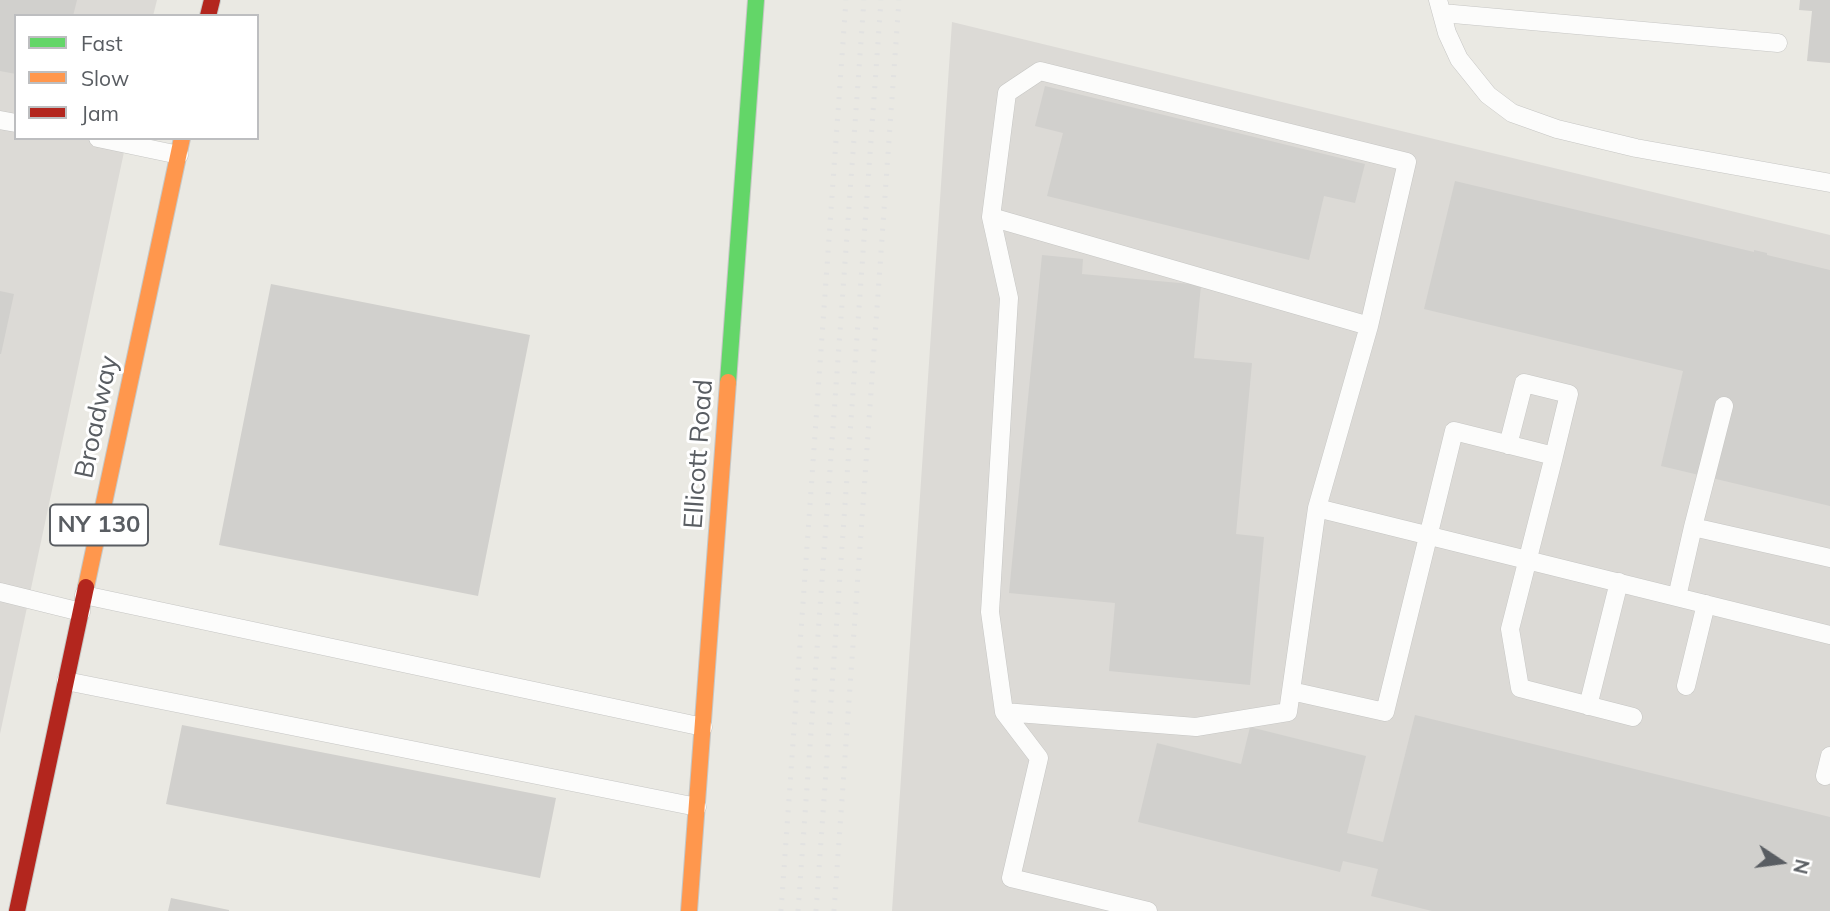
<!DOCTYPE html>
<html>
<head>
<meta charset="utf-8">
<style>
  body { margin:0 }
  #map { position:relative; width:1830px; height:911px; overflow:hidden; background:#eae9e3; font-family:Mulish,sans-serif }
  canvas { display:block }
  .legend { position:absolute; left:14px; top:14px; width:245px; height:126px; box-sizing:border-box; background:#fff; border:2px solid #bdbec0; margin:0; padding:9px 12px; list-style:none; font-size:21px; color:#595d62 }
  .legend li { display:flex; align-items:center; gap:14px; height:35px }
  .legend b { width:35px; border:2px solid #bdbec0 }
  .north { position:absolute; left:1746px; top:827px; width:70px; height:70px; -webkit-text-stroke:5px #fff; paint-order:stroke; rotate:103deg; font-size:19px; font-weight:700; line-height:28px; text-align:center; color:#595d62 }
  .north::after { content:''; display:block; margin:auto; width:24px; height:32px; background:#595d62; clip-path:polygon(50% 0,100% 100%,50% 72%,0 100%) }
</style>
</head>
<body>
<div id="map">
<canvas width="1830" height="911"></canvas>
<ul class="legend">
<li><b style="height:9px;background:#63d668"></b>Fast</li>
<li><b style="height:9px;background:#ff974d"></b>Slow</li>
<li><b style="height:9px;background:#b3261e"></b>Jam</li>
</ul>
<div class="north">N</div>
</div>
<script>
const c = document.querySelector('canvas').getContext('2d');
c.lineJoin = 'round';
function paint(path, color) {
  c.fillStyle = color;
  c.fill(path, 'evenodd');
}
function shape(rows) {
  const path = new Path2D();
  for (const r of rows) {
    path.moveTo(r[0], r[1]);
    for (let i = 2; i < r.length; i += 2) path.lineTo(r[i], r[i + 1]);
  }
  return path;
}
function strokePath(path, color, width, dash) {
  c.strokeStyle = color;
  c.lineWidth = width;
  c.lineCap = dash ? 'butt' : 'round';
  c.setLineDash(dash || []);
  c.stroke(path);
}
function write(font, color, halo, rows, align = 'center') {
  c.font = font + ' Mulish,sans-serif';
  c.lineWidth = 6;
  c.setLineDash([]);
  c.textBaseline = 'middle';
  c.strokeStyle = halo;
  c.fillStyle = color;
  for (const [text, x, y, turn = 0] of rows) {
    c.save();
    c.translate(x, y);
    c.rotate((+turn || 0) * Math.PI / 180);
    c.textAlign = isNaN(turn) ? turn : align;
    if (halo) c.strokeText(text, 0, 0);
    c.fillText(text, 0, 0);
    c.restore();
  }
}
const industrial = shape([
  [0,0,157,0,153,16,16,16,16,138,127,138,0,734],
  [952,22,1830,235,1830,911,892,911]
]);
const building = shape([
  [0,0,77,0,73,16,16,16,16,74,0,71],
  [1800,0,1830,0,1830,63,1807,61,1812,11,1799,10],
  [1045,86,1365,164,1355,203,1324,196,1309,260,1047,196,1063,133,1035,126],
  [1455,181,1754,252,1754,250,1767,253,1767,255,1830,270,1830,506,1661,466,1683,371,1424,309],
  [1042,255,1083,259,1082,274,1201,285,1194,358,1252,363,1236,534,1264,537,1250,685,1109,671,1115,603,1009,593],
  [271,284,530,335,478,596,219,545],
  [0,291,14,294,1,354,0,354],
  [1415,715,1830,817,1830,911,1432,911,1371,896,1378,869,1343,861,1340,872,1138,822,1157,743,1241,764,1250,727,1366,756,1347,833,1383,842],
  [182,725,556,798,540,878,166,804],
  [171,898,229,910,229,911,168,911]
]);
const lane = shape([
  [1438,0,1447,33,1459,59,1488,95,1512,113,1557,129,1636,148,1830,183],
  [1442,13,1778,43],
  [0,120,16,123],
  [98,138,179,155],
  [991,217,1369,326],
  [1554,456,1510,629,1520,688,1633,717],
  [1693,527,1724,406],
  [0,592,81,612],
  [84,595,703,727],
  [1677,597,1693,527,1830,558],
  [66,681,697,807],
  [1686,686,1706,604],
  [1291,691,1385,712,1454,431,1554,456,1569,394,1524,383,1508,445],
  [1588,706,1619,582],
  [1004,712,1196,727,1288,712,1317,508],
  [1825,776,1830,756],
  [1148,911,1011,878,1039,758,1004,712,990,612,1009,298,991,217,1007,93,1040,71,1407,162,1369,326,1317,508,1830,635]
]);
const fast = shape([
  [728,382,756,0]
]);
const slow = shape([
  [86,587,182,138],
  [689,911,728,382]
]);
const jam = shape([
  [208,16,212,0],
  [17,911,86,587]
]);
const rail = shape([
  [781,911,846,0],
  [798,911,864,0],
  [816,911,881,0],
  [834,911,899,0]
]);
const shields = [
  [99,525,98]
];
const shieldNames = [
  ["NY 130",99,525]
];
const streetNames = [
  ["Broadway",97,417,-78],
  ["Ellicott Road",699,454,-86]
];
paint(industrial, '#dcdad6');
paint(building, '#d1d0cd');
strokePath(lane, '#c6c6c4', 19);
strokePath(fast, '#c6c7c5', 18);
strokePath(slow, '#c6c7c5', 18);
strokePath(jam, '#c6c7c5', 18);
strokePath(lane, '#fcfcfb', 18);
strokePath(fast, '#63d668', 16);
strokePath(slow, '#ff974d', 16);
strokePath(jam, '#b3261e', 16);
strokePath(rail, '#e2e2e1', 5, [2, 9]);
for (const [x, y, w] of shields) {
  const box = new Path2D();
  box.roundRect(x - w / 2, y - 20.5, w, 41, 5);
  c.fillStyle = '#fff';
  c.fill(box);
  strokePath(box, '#595d62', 2);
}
write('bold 24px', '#595d62', null, shieldNames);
write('26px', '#595d62', '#fff', streetNames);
</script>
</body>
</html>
